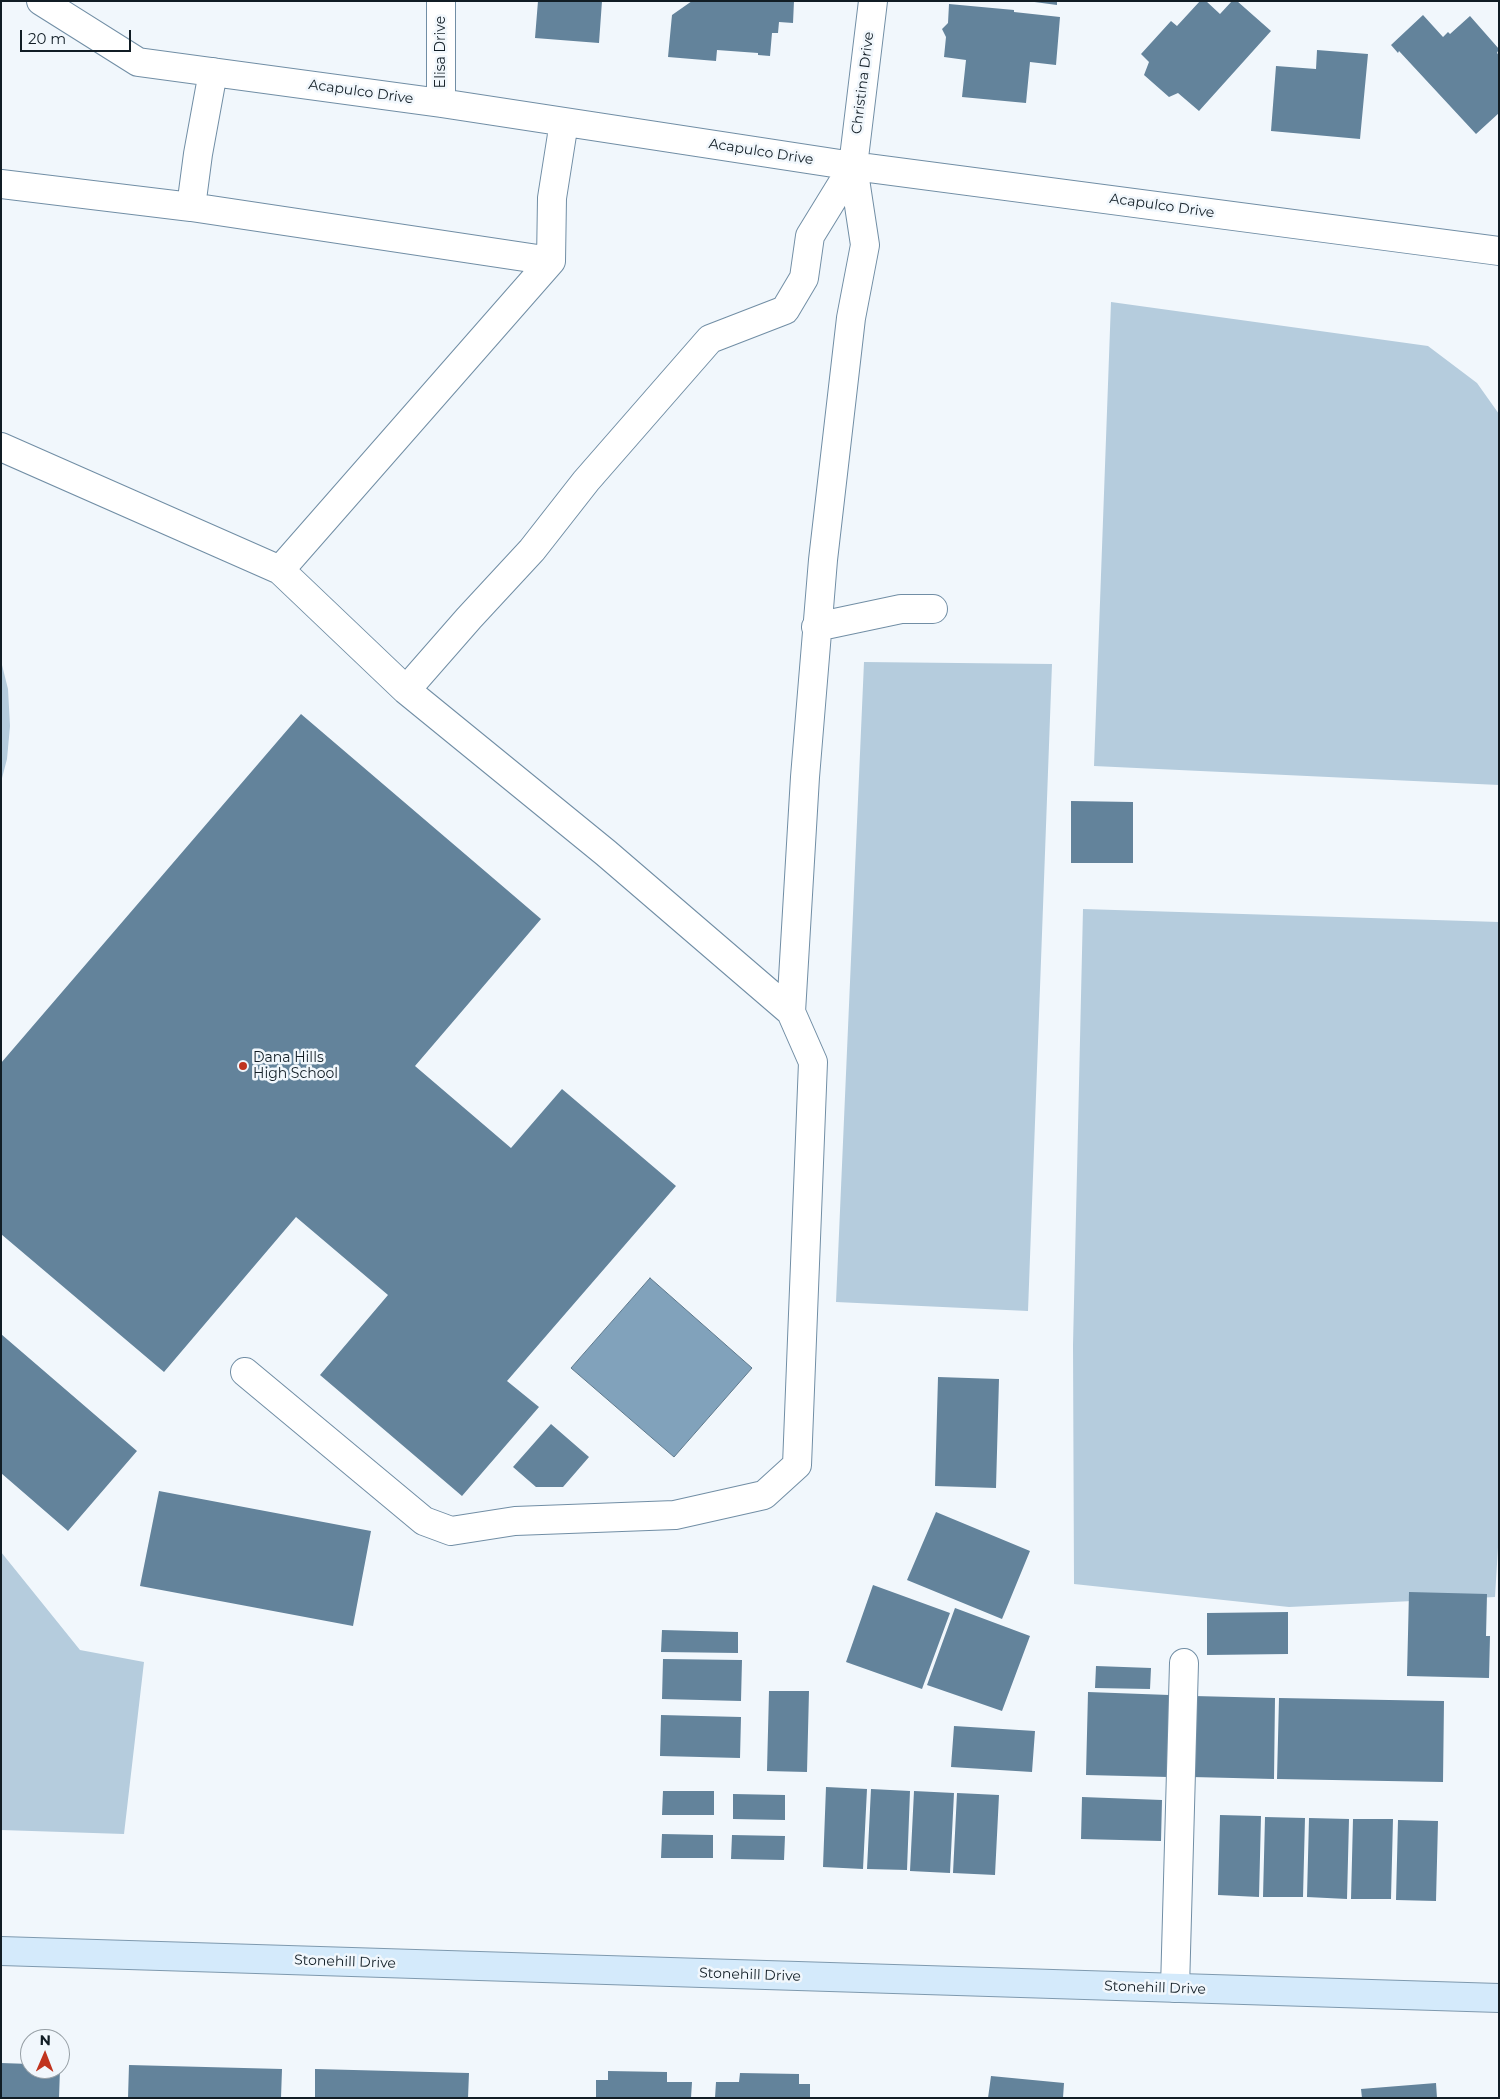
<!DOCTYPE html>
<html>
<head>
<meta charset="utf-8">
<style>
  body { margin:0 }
  #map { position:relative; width:1500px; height:2099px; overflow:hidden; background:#f1f7fc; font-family:Montserrat,sans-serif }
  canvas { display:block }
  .frame { position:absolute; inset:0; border:2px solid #111d25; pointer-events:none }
  .north { position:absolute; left:20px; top:2029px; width:50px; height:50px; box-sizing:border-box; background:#f1f7fc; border:1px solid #97a0a6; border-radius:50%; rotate:1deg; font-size:14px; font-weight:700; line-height:20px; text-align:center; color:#111d25 }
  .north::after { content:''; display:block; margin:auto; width:18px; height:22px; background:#c0341f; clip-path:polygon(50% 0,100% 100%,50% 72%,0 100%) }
  .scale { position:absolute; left:20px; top:30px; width:111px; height:22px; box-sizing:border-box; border:2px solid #111d25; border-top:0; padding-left:6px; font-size:15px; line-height:18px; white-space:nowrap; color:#111d25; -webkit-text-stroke:4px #f1f7fc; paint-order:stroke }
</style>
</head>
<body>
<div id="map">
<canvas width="1500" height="2099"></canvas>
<div class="frame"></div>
<div class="north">N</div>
<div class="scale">20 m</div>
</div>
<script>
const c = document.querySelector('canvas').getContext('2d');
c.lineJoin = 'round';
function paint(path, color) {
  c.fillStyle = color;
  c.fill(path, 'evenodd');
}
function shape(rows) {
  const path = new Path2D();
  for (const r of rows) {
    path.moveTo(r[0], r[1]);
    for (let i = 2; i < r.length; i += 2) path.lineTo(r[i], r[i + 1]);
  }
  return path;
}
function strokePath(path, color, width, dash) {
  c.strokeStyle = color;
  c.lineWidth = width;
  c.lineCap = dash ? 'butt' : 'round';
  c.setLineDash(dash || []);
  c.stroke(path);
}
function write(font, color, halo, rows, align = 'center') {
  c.font = font + ' Montserrat,sans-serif';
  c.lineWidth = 5;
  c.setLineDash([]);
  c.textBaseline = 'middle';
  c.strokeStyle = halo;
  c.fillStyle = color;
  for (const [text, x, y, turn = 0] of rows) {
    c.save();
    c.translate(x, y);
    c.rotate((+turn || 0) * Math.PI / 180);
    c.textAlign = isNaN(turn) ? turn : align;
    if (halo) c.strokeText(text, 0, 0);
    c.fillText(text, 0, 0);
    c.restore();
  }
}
const green = shape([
  [1111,302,1428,346,1477,383,1499,414,1499,785,1094,766],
  [1,661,8,689,10,726,7,759,1,782],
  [864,662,1052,664,1028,1311,836,1302],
  [1083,909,1499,922,1499,1531,1495,1597,1289,1607,1074,1584,1073,1345],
  [1,1552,80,1650,144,1662,124,1834,1,1830]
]);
const water = shape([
  [650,1278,752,1368,674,1457,571,1368,650,1278]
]);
const building = shape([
  [538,1,602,1,599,43,535,38],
  [692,1,794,1,793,23,779,22,778,33,772,33,770,56,758,55,758,53,717,50,716,61,668,57,672,15],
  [1027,1,1057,1,1057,5],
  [1200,1,1206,1,1220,14,1232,1,1237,1,1271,31,1199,111,1178,93,1169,97,1144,75,1149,62,1141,54,1171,21,1177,26],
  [949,4,1014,10,1014,12,1060,17,1056,65,1030,62,1026,103,962,97,966,60,944,57,946,37,942,29,948,23],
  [1423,15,1443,37,1448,32,1450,34,1470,16,1499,49,1497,53,1499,55,1499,113,1476,134,1399,51,1398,53,1391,45],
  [1317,50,1368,54,1360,139,1271,131,1276,66,1316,69],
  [301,714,541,919,415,1066,511,1148,562,1089,676,1186,507,1381,539,1407,462,1496,320,1375,388,1295,296,1217,164,1372,1,1234,1,1063],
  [1071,801,1133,802,1133,863,1071,863],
  [1,1334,137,1451,68,1531,1,1473],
  [938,1377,999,1379,996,1488,935,1486],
  [551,1424,589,1457,563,1487,536,1487,513,1467],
  [159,1491,371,1531,353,1626,140,1586],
  [936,1512,1030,1551,1002,1619,907,1580],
  [873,1585,950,1613,922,1689,846,1662],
  [1409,1592,1487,1594,1486,1636,1490,1636,1489,1678,1407,1676],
  [955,1608,1030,1636,1002,1711,927,1685],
  [1288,1612,1288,1654,1207,1655,1207,1613],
  [662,1630,738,1632,738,1653,661,1652],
  [663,1659,742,1660,741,1701,662,1699],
  [1096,1666,1151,1668,1150,1689,1095,1688],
  [769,1691,809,1691,807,1772,767,1771],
  [1088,1692,1169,1695,1168,1777,1086,1775],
  [1194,1696,1275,1698,1274,1779,1192,1777],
  [1279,1698,1444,1701,1443,1782,1277,1779],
  [661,1715,741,1717,740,1758,660,1756],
  [954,1726,1035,1731,1032,1772,951,1767],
  [826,1787,867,1789,863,1869,823,1867],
  [871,1789,910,1791,907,1870,867,1869],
  [663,1791,714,1791,714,1815,662,1815],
  [914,1791,954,1793,950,1873,910,1871],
  [957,1793,999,1795,995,1875,953,1873],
  [733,1794,785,1795,785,1820,733,1819],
  [1082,1797,1162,1800,1161,1841,1081,1839],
  [1220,1815,1261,1816,1259,1897,1218,1895],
  [1265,1817,1305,1818,1303,1897,1263,1897],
  [1309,1818,1349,1819,1347,1899,1307,1897],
  [1353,1819,1393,1819,1391,1899,1351,1899],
  [1398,1820,1438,1821,1436,1901,1396,1900],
  [662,1834,713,1835,713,1858,661,1858],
  [732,1835,785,1836,784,1860,731,1859],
  [1,2063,30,2064,30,2069,60,2069,59,2098,1,2098],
  [129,2065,282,2069,281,2098,128,2098],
  [315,2069,469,2073,468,2098,315,2098],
  [608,2071,667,2072,667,2082,692,2082,691,2098,596,2098,596,2080,608,2080],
  [740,2073,799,2074,799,2084,810,2084,810,2098,715,2098,716,2082,739,2082],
  [991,2076,1064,2083,1063,2098,988,2098],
  [1436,2083,1437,2098,1362,2098,1361,2089]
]);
const minor = shape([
  [41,1,138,62,441,103,853,166,1499,251],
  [441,103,441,1],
  [1,184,191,207,551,261],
  [191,207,198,154,213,72],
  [1,447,280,570,551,261,552,198,564,122],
  [816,627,901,609,933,609],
  [406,690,469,618,532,550,586,481,710,339,785,310,804,278,810,236,853,166],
  [791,1012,805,777,823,560,851,318,865,245,853,166,873,1],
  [245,1372,424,1521,451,1531,515,1521,675,1515,764,1495,797,1465,813,1062,791,1012,606,853,406,690,280,570],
  [1175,1988,1184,1663]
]);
const major = shape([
  [1,1951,1499,1998]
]);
const markers = [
  [243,1066,5,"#c0341f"]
];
const streetNames = [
  ["Elisa Drive",441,52,-90],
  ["Christina Drive",863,83,-83],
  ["Acapulco Drive",361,92,8],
  ["Acapulco Drive",761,152,9],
  ["Acapulco Drive",1162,206,8],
  ["Stonehill Drive",345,1962,2],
  ["Stonehill Drive",750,1975,2],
  ["Stonehill Drive",1155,1988,2]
];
const poiNames = [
  ["Dana Hills",253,1058],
  ["High School",253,1074]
];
paint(green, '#b5ccdd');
paint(water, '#81a2bb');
strokePath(water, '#5f7a8e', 1);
paint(building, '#63839b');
strokePath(minor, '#718ea5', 30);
strokePath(major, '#7e99ae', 30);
strokePath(minor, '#fff', 28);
strokePath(major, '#d4eafb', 28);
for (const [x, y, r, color] of markers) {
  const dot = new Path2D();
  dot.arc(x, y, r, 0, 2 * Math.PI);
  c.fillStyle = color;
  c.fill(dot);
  strokePath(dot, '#f1f7fc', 2);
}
write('14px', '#111d25', '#f1f7fc', streetNames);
write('14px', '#111d25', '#f1f7fc', poiNames, 'left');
</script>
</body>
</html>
